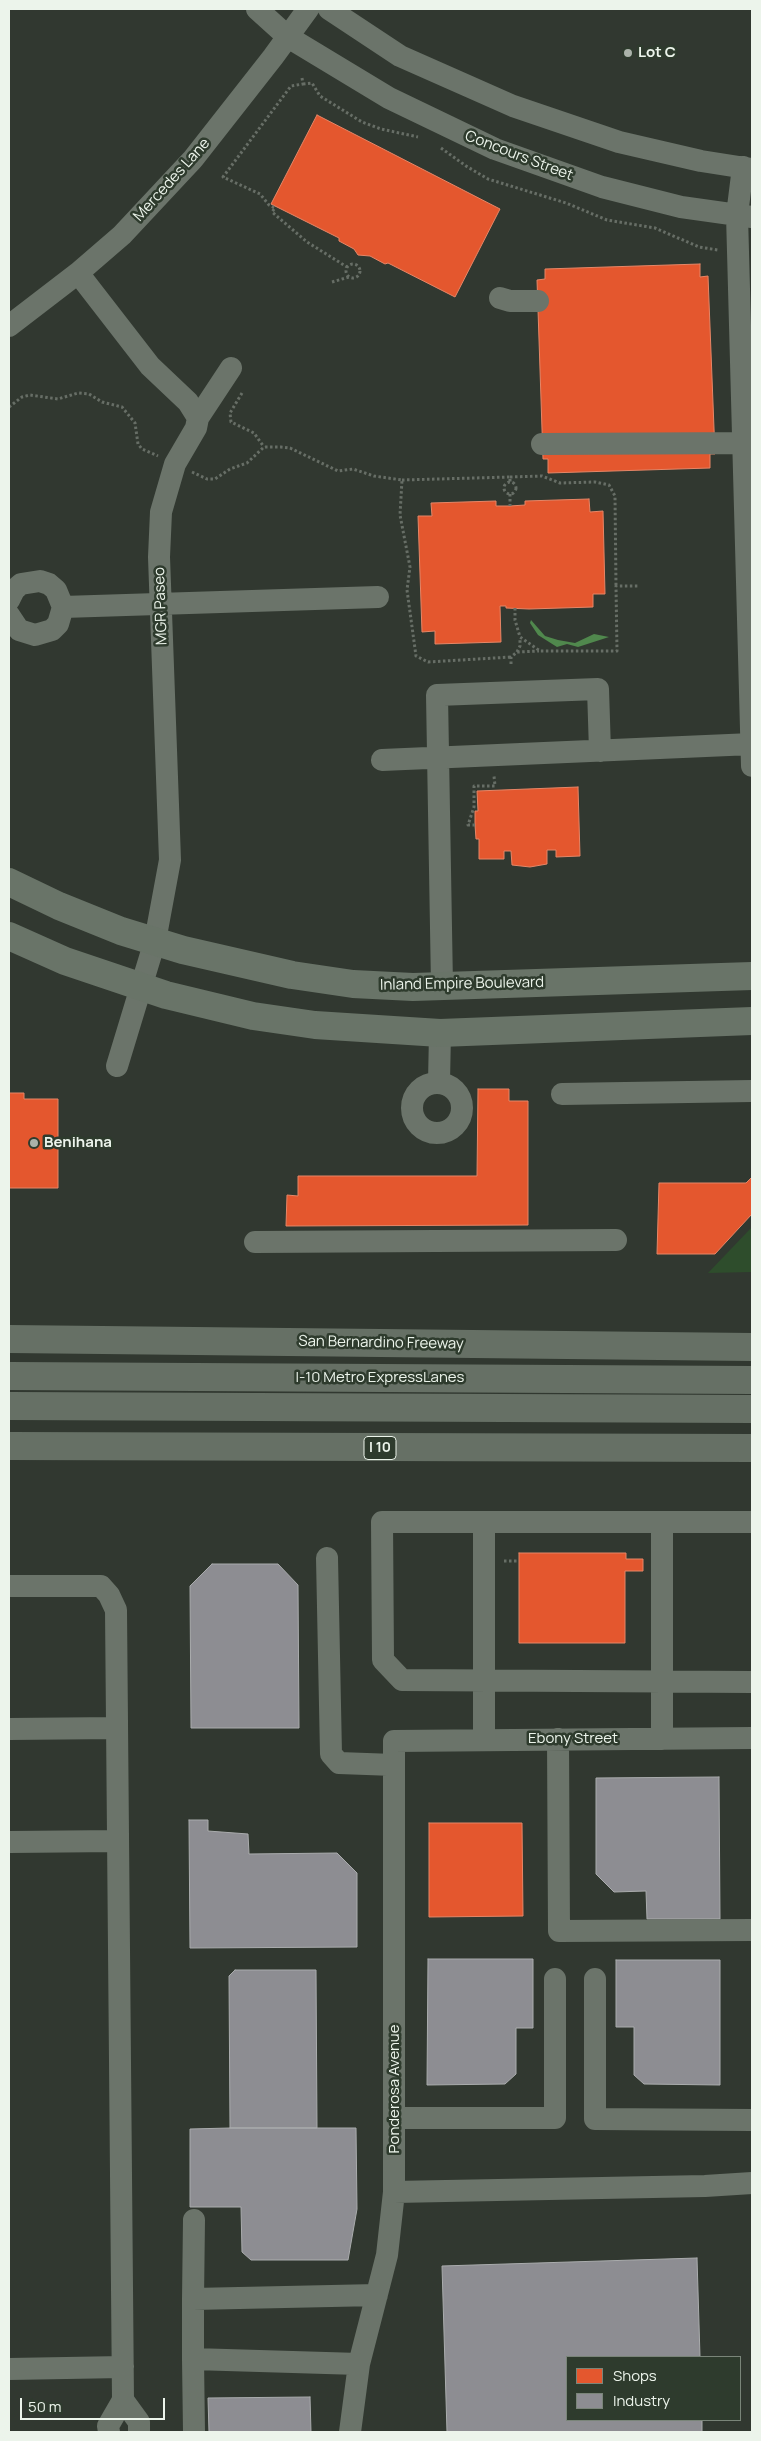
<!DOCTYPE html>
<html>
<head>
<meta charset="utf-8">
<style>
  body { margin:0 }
  #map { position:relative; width:761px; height:2441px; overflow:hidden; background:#313830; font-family:Manrope,sans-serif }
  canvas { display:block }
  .frame { position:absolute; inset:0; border:10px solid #ecf4eb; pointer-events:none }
  .legend { position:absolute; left:566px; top:2356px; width:175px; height:65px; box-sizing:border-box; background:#2e3b2d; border:1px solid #7a8579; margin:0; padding:6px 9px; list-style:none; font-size:15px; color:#ecf4eb }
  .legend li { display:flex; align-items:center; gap:10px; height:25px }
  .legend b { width:25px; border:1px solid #7a8579 }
  .scale { position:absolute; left:20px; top:2398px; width:145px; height:22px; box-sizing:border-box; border:2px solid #ecf4eb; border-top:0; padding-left:6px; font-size:15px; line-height:18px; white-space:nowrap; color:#ecf4eb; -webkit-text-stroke:4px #2e3b2d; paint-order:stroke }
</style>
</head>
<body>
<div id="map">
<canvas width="761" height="2441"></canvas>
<div class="frame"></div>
<ul class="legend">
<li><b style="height:14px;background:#e4572e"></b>Shops</li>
<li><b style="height:14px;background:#8d8d92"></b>Industry</li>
</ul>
<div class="scale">50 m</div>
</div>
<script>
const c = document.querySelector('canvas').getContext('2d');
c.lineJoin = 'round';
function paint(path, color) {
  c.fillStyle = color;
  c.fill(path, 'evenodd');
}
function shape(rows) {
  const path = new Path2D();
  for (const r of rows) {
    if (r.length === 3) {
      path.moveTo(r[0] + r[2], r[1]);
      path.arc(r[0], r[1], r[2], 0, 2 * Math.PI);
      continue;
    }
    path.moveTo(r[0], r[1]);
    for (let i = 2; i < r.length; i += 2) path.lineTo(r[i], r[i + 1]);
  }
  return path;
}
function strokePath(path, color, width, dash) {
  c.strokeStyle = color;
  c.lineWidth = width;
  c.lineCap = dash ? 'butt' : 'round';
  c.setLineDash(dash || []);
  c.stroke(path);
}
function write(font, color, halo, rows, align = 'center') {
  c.font = font + ' Manrope,sans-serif';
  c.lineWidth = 5;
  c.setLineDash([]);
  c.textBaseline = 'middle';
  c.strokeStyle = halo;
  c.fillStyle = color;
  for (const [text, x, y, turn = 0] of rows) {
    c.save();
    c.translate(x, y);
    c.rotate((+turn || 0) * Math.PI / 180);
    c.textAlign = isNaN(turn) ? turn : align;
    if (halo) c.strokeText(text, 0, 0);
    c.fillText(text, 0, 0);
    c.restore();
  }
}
const green = shape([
  [752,1227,752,1272,708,1273]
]);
const water = shape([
  [531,620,545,636,558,640,575,643,594,634,609,637,578,647,567,644,557,647,538,635,530,623]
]);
const shops = shape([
  [317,115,500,209,455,297,388,263,385,264,370,256,358,255,354,249,339,241,339,238,271,204,317,115],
  [700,264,700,277,708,276,715,454,710,454,710,468,548,473,548,459,543,459,537,280,545,279,545,269,700,264],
  [589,499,590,512,603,511,605,594,593,594,593,607,529,609,506,608,506,606,500,606,501,642,435,644,435,631,422,632,418,516,432,516,431,503,496,501,496,506,510,506,525,505,525,501,589,499],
  [578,787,580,856,556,857,556,850,547,850,547,864,530,867,512,865,511,851,504,851,504,859,479,859,479,839,476,839,475,825,475,811,478,811,477,791,578,787],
  [478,1089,509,1089,509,1101,528,1101,528,1225,286,1226,287,1195,298,1196,298,1176,477,1176,478,1089],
  [9,1093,24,1093,24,1099,58,1099,58,1188,9,1188,9,1093],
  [752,1177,752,1214,715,1254,657,1254,659,1183,746,1183,752,1177],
  [519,1553,626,1553,626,1559,643,1559,643,1571,625,1571,625,1643,519,1643,519,1553],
  [429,1823,522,1823,523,1916,429,1917,429,1823]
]);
const industry = shape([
  [212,1564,278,1564,298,1585,299,1728,191,1728,190,1586,212,1564],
  [719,1777,720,1919,647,1919,646,1891,614,1892,596,1874,596,1778,719,1777],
  [189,1820,208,1820,208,1831,248,1834,249,1854,337,1853,357,1873,357,1947,190,1948,189,1820],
  [428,1959,533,1959,533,2028,516,2028,516,2074,505,2084,427,2085,428,1959],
  [616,1960,720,1960,720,2085,644,2084,634,2075,634,2027,616,2027,616,1960],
  [235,1970,316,1970,317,2128,230,2128,229,1976,235,1970],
  [230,2128,356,2128,357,2209,348,2260,251,2260,242,2252,241,2207,190,2207,190,2129,230,2128],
  [697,2258,700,2357,567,2357,567,2420,702,2420,702,2432,447,2432,442,2266,697,2258],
  [310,2397,311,2432,209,2432,208,2398,310,2397]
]);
const path = shape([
  [302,78,303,84,291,86,223,177,260,194,269,205,275,208,272,212,307,242,347,267],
  [303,84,312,83,320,96,362,122,381,129,418,137],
  [441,148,466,166,488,179,566,203,607,220,655,228,699,247,718,250],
  [353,271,7],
  [332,282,349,277],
  [242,393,230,413,231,422,254,433,264,447],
  [9,407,22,397,30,395,58,399,78,393,89,394,102,402,122,407,135,423,138,444,142,449,158,456],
  [192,472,207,479,215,479,230,469,247,463,264,447,281,447,290,448,338,471,353,469,374,476,402,480,400,515,410,567,407,590,416,656,428,662,511,657],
  [510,477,542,476,560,483,595,482,609,485,615,496,616,586],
  [402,480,510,477,510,482],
  [510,488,6],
  [510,494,510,506],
  [515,608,515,620,520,637,540,651,617,651,616,586,638,586],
  [517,652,520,646,520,638],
  [511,664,511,657,517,652,539,651],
  [9,744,10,744],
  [475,825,468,825,474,807,474,786,495,786,494,776],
  [504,1561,519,1561]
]);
const minor = shape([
  [257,9,288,37,389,98,495,149,602,187,681,207,752,217],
  [329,9,400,56,513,106,619,142,701,161,752,169],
  [743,167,737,215,752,766],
  [78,273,150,366,188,402,198,418,196,428,175,464,161,512,159,557,170,860,155,941,117,1066],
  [500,298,510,301,538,301],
  [9,326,78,273,122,235,193,159,273,57,308,9],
  [198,418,231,368],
  [542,444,752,443],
  [9,600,14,590,21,584,40,581,49,584,56,590,63,607,58,624,52,630,35,635,19,630,9,615],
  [63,607,378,597],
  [382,760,752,744],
  [442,986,437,695,598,689,600,751],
  [439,1082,440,1033],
  [437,1108,25],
  [562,1094,752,1091],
  [255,1242,616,1240],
  [484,1522,382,1522,383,1660,402,1680,752,1682],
  [662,1522,752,1522],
  [327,1558,331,1754,339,1763,394,1765],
  [9,1586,101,1586,109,1595,116,1610,123,2400,108,2426,109,2432],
  [9,1729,117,1728],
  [558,1739,559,1931,752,1930],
  [484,1740,484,1522,662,1522,662,1739],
  [9,1842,118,1841],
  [595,1979,595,2119,752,2120],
  [396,2118,555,2118,555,1979],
  [394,2192,705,2186,752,2183],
  [194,2220,193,2299,377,2295],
  [193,2299,193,2359],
  [9,2369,123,2367],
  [123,2400,139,2422,139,2432],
  [194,2432,193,2359,359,2364],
  [350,2432,359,2364,387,2255,394,2192,394,1741,752,1738]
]);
const major = shape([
  [9,882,59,906,121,931,183,950,292,975,353,984,413,987,752,976],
  [9,936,65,961,166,995,253,1016,315,1025,440,1033,752,1021]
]);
const highway = shape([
  [9,1339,752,1347],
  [9,1376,752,1380],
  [9,1406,752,1409],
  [9,1446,752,1448]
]);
const markers = [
  [628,53,5,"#abb2aa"],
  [34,1143,5,"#abb2aa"]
];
const shields = [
  [380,1448,32]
];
const shieldNames = [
  ["I 10",380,1448]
];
const poiNames = [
  ["Lot C",638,53],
  ["Benihana",44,1143]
];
const streetNames = [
  ["Concours Street",519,156,21],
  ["Mercedes Lane",172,180,-48],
  ["MGR Paseo",161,606,-92],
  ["Inland Empire Boulevard",462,984,-1],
  ["San Bernardino Freeway",381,1343,1],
  ["I-10 Metro ExpressLanes",380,1378],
  ["Ebony Street",573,1739],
  ["Ponderosa Avenue",395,2089,-90]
];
paint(green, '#2e4d2c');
paint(water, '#50884d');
paint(shops, '#e4572e');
strokePath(shops, '#e68667', 1);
paint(industry, '#8d8d92');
strokePath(industry, '#aaacad', 1);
strokePath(path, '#676e66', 3, [2.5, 2.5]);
strokePath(minor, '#6b746a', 22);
strokePath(major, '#697468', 28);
strokePath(highway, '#667065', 28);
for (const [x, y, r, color] of markers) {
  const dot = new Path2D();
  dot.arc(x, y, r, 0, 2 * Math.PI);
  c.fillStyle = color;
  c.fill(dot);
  strokePath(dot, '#2e3b2d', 2);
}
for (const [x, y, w] of shields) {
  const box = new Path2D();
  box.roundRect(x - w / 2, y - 11.5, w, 23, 4);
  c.fillStyle = '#2e3b2d';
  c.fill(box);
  strokePath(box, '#ecf4eb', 1);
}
write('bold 14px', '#ecf4eb', null, shieldNames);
write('bold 15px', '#ecf4eb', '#2e3b2d', poiNames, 'left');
write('15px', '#ecf4eb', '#2e3b2d', streetNames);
</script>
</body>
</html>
